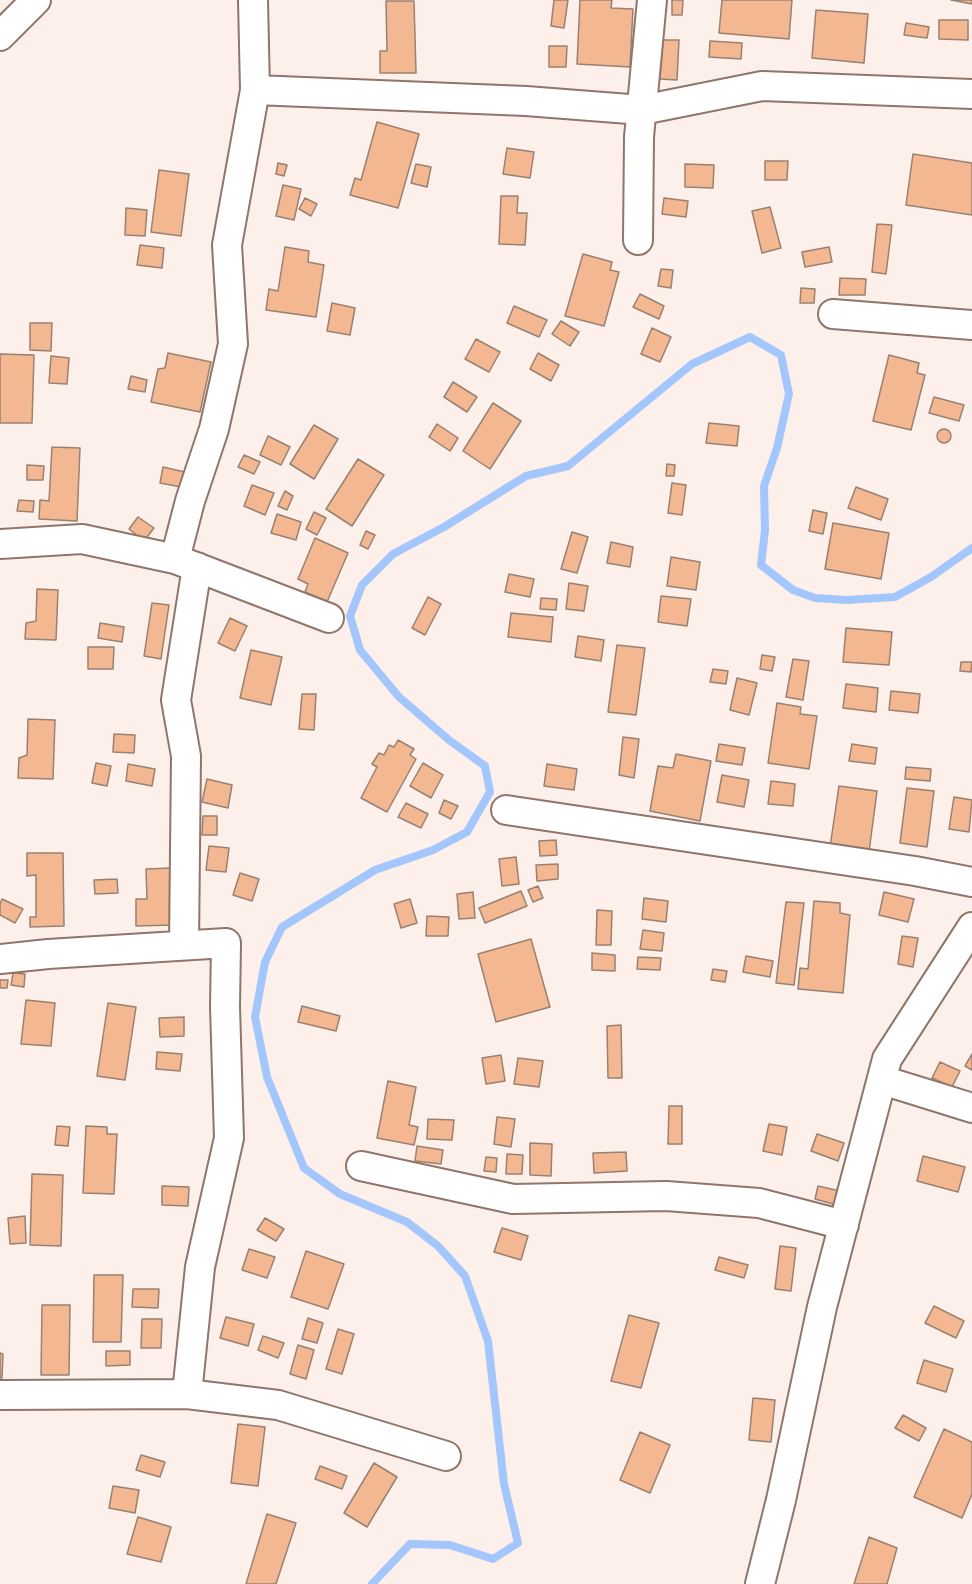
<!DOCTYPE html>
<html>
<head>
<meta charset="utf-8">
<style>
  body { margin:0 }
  canvas { display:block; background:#fdf0eb }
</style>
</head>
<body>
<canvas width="972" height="1584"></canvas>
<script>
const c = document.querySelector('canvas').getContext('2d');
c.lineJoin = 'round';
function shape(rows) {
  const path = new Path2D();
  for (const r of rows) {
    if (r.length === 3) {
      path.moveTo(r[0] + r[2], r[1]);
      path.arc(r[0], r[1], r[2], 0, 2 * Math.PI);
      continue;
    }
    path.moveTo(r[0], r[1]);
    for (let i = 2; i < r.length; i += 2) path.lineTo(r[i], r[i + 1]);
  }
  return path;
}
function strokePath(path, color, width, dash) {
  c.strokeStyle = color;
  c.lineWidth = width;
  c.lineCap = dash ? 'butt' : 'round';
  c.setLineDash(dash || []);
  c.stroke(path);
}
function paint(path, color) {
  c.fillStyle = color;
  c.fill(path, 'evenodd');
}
const stream = shape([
  [372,1584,410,1544,450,1545,493,1559,518,1543,504,1484,488,1341,465,1276,438,1246,407,1222,340,1194,304,1168,267,1077,255,1017,265,962,282,927,375,870,433,850,467,832,490,792,485,766,449,740,399,697,360,650,350,616,362,585,393,554,444,527,526,476,568,466,692,364,750,337,781,355,789,394,777,448,764,486,765,530,761,565,793,590,815,598,847,600,895,597,931,577,972,548]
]);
const building = shape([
  [554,0,568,0,564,28,551,26,554,0],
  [580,0,612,0,611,8,633,9,630,67,577,64,580,0],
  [672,0,683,0,682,15,672,15,672,0],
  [722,0,792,0,789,39,719,33,722,0],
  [951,0,972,0,972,4,951,0],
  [386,1,414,1,416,73,380,73,380,51,387,51,386,1],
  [816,10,868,14,864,63,812,58,816,10],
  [939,20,968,20,968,40,939,39,939,20],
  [906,23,929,27,927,38,904,35,906,23],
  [663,40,679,40,677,80,660,79,663,40],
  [710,41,742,43,741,59,709,57,710,41],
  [549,46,567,46,566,67,549,67,549,46],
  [377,122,419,134,398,208,350,195,355,178,361,180,377,122],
  [507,148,534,152,530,178,503,174,507,148],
  [913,154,972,163,972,215,906,205,913,154],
  [765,161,788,161,787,180,765,180,765,161],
  [278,163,287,165,284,176,276,174,278,163],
  [416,164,431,167,427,187,411,183,416,164],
  [685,164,714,165,713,188,685,187,685,164],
  [159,170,189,174,181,236,151,232,159,170],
  [283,185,301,189,294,220,276,216,283,185],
  [501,196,518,196,517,213,527,213,525,245,499,244,501,196],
  [305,198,317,204,311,216,299,209,305,198],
  [664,198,688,201,686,217,662,214,664,198],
  [770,207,781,248,762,253,752,211,770,207],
  [126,208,147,210,145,236,125,235,126,208],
  [877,224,892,225,886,274,872,272,877,224],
  [140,245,164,248,162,268,137,265,140,245],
  [285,247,309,251,308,262,324,265,316,317,266,310,269,289,278,291,285,247],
  [829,247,832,262,805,267,802,252,829,247],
  [583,254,612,262,610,270,619,272,604,326,565,316,583,254],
  [661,269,673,270,671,288,658,286,661,269],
  [840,278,866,279,865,295,839,295,840,278],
  [801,288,815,289,814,303,800,303,801,288],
  [640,294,664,306,659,319,633,307,640,294],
  [332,303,355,308,350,335,327,331,332,303],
  [514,306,547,320,539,337,507,323,514,306],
  [561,321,579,332,570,346,552,334,561,321],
  [30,323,52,323,51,351,30,350,30,323],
  [652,328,671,337,660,362,641,354,652,328],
  [476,339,500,352,489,372,465,359,476,339],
  [168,353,211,362,200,412,151,402,158,369,165,368,168,353],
  [538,353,559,365,551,381,530,369,538,353],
  [0,354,34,355,32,423,0,423,0,354],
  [889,355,919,363,917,373,925,375,911,430,873,421,889,355],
  [51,356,69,358,67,384,49,383,51,356],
  [131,376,147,380,145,392,128,389,131,376],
  [453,382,477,397,467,412,444,397,453,382],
  [934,397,964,405,959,421,929,413,934,397],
  [493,403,521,421,490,469,463,451,493,403],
  [709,423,739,426,737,446,706,443,709,423],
  [437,424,458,438,450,451,429,437,437,424],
  [314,425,338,439,314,479,290,464,314,425],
  [944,436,7],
  [268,436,290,447,281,465,260,455,268,436],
  [52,447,80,448,77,521,39,519,40,500,49,501,52,447],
  [244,455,260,462,254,474,238,467,244,455],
  [358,459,384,475,352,526,326,509,358,459],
  [667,464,675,465,674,476,666,476,667,464],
  [27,465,44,466,43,480,27,480,27,465],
  [163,467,189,473,186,488,160,483,163,467],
  [672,483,686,485,682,515,668,513,672,483],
  [252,485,274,493,265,515,244,506,252,485],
  [856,487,888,499,881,520,848,508,856,487],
  [285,491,293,496,287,510,278,506,285,491],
  [19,500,34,501,33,512,17,511,19,500],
  [813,510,827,513,823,534,809,531,813,510],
  [314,512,326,518,317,535,306,529,314,512],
  [277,514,301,522,296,540,271,533,277,514],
  [138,517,154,528,144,541,129,529,138,517],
  [833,523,889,533,881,579,825,569,833,523],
  [366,531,375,535,368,549,360,545,366,531],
  [572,532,588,537,577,573,561,569,572,532],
  [315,538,348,553,327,602,305,592,308,584,298,579,315,538],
  [611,542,633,547,630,567,607,563,611,542],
  [671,557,700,562,696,590,667,586,671,557],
  [509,574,534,579,530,597,505,592,509,574],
  [569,583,588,586,584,611,566,609,569,583],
  [37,589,58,590,56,640,25,639,26,623,36,621,37,589],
  [661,596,691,599,687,626,658,622,661,596],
  [428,597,441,604,425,635,412,628,428,597],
  [541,598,557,599,556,610,540,609,541,598],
  [152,603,169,605,161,659,144,656,152,603],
  [511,613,553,617,551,642,508,637,511,613],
  [230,618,247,626,235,651,218,643,230,618],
  [100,623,124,627,122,642,98,638,100,623],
  [846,628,892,632,889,665,843,662,846,628],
  [578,636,604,640,601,661,575,657,578,636],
  [617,645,645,648,636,715,608,712,617,645],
  [88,647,114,647,113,669,88,669,88,647],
  [251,650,282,657,271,705,240,698,251,650],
  [762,655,775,657,772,671,760,669,762,655],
  [793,659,809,661,803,700,786,697,793,659],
  [961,662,972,662,971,672,960,671,961,662],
  [713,669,728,671,726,684,710,682,713,669],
  [737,678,757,683,749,715,730,710,737,678],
  [846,684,878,688,876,712,843,708,846,684],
  [891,691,920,694,918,713,889,710,891,691],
  [302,694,316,694,314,730,299,729,302,694],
  [777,703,801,707,800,714,817,716,809,769,768,763,777,703],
  [28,719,55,720,53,779,18,778,19,758,27,755,28,719],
  [114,734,135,735,134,753,113,752,114,734],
  [623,737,639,739,634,778,619,775,623,737],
  [398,740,414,749,410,755,416,759,387,812,361,798,377,767,372,764,379,753,384,755,389,745,394,747,398,740],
  [719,744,745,748,742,765,716,761,719,744],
  [852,744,877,748,875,764,849,761,852,744],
  [676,754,711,761,700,821,650,811,658,766,673,768,676,754],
  [96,763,111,766,107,786,92,783,96,763],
  [423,763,443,775,431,798,410,786,423,763],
  [128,764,155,769,152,786,126,781,128,764],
  [547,764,577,769,574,790,544,786,547,764],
  [906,767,931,769,930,781,905,779,906,767],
  [722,775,749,780,744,807,717,802,722,775],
  [207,779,232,785,228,808,202,802,207,779],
  [771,781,795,784,793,806,768,804,771,781],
  [839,786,877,791,869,852,830,847,839,786],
  [907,788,934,791,927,847,900,843,907,788],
  [954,797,972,800,969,832,949,829,954,797],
  [444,800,458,806,451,819,439,813,444,800],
  [406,803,428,814,421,828,398,817,406,803],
  [203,816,217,816,217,835,202,835,203,816],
  [556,840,557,855,540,856,539,841,556,840],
  [209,846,229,848,226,872,206,870,209,846],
  [27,853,63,853,64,926,30,927,30,917,36,917,36,875,27,876,27,853],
  [516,857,519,884,502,886,499,859,516,857],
  [558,864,558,879,537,881,536,865,558,864],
  [172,868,173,925,136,926,136,899,147,899,146,869,172,868],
  [240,873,259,879,252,901,233,895,240,873],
  [117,879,118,893,95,894,94,880,117,879],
  [538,886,543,898,533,902,528,890,538,886],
  [521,891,527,906,485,923,479,908,521,891],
  [473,892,475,918,459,919,457,894,473,892],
  [884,892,914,899,908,922,879,915,884,892],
  [644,898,668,901,666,922,642,919,644,898],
  [2,899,23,909,15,923,0,915,0,904,2,899],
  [410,899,417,923,401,928,394,904,410,899],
  [814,901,840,903,840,913,850,915,843,993,798,989,800,968,808,969,814,901],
  [786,902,804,903,794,985,776,983,786,902],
  [597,910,612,911,611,945,596,945,597,910],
  [427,916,449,917,448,936,426,936,427,916],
  [643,930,664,933,662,951,640,949,643,930],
  [902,936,918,938,913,967,898,964,902,936],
  [531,939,550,1007,496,1022,478,954,531,939],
  [592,953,615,955,615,971,592,970,592,953],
  [746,956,773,961,770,977,743,972,746,956],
  [638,957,661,958,660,970,637,969,638,957],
  [713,969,727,971,725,982,711,980,713,969],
  [13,973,25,974,24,987,11,985,13,973],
  [0,980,8,980,7,988,0,988,0,980],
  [26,1000,55,1003,51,1046,21,1044,26,1000],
  [108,1003,136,1007,125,1080,97,1076,108,1003],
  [302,1006,340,1016,336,1031,298,1022,302,1006],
  [184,1017,184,1036,160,1037,159,1018,184,1017],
  [621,1025,622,1078,608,1078,607,1026,621,1025],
  [157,1052,182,1054,180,1071,156,1069,157,1052],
  [972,1054,972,1070,965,1066,972,1054],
  [501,1055,505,1081,486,1084,482,1058,501,1055],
  [518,1058,543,1061,539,1087,514,1084,518,1058],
  [940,1062,960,1071,952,1087,932,1078,940,1062],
  [388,1081,416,1087,409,1125,418,1127,414,1145,377,1138,388,1081],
  [669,1106,682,1106,682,1144,668,1144,669,1106],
  [497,1117,515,1119,511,1147,494,1144,497,1117],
  [428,1119,454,1120,452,1140,427,1139,428,1119],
  [769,1124,787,1127,782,1155,763,1151,769,1124],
  [57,1126,70,1127,68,1146,55,1145,57,1126],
  [86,1126,107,1127,107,1134,117,1134,114,1194,83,1193,86,1126],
  [817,1134,844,1143,838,1161,811,1151,817,1134],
  [530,1143,552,1144,551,1176,530,1175,530,1143],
  [417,1146,443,1150,441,1164,415,1161,417,1146],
  [626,1152,627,1171,594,1173,593,1153,626,1152],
  [507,1154,523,1155,522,1174,506,1174,507,1154],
  [923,1156,965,1167,958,1192,917,1181,923,1156],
  [486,1157,497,1158,496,1172,484,1171,486,1157],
  [32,1174,63,1175,61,1246,30,1245,32,1174],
  [162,1186,189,1187,188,1206,162,1205,162,1186],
  [818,1186,840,1191,837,1205,815,1199,818,1186],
  [25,1216,26,1243,10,1244,8,1218,25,1216],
  [265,1218,284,1229,276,1241,257,1230,265,1218],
  [502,1228,528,1236,521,1260,494,1252,502,1228],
  [780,1246,796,1248,791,1291,775,1289,780,1246],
  [249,1249,275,1257,267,1278,242,1270,249,1249],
  [306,1251,344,1264,328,1309,291,1297,306,1251],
  [719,1257,748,1265,744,1278,715,1270,719,1257],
  [94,1275,123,1275,121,1342,93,1342,94,1275],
  [133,1289,159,1289,158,1308,132,1307,133,1289],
  [42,1305,70,1305,69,1375,41,1375,42,1305],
  [934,1306,964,1321,956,1338,925,1323,934,1306],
  [629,1315,659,1323,641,1388,611,1381,629,1315],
  [226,1317,254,1324,248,1346,220,1338,226,1317],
  [308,1318,323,1323,317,1343,302,1339,308,1318],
  [142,1319,162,1319,161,1348,141,1348,142,1319],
  [338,1329,354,1334,342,1374,326,1369,338,1329],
  [263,1336,284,1343,278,1358,258,1350,263,1336],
  [298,1345,314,1350,306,1379,290,1374,298,1345],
  [106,1351,130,1351,130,1365,106,1366,106,1351],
  [0,1353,3,1354,2,1378,0,1378,0,1353],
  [924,1360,953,1369,946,1392,917,1383,924,1360],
  [753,1398,775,1400,771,1442,749,1440,753,1398],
  [903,1415,926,1428,919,1441,895,1428,903,1415],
  [238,1424,265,1427,258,1486,231,1483,238,1424],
  [944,1429,972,1442,972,1494,962,1518,914,1497,944,1429],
  [640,1432,670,1445,650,1493,620,1480,640,1432],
  [141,1455,165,1462,160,1477,136,1470,141,1455],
  [374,1463,397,1477,367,1527,344,1513,374,1463],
  [320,1466,347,1476,342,1489,315,1479,320,1466],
  [113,1486,139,1490,135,1513,109,1508,113,1486],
  [267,1514,296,1523,276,1584,246,1584,267,1514],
  [138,1517,171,1527,161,1562,127,1554,138,1517],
  [869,1537,897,1548,887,1584,854,1584,869,1537]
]);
const street = shape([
  [0,36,36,0],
  [255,90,526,101,642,110,762,86,972,94],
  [638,240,639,137,652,0],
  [833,314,972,325],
  [0,544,82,539,175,559,329,618],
  [175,559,190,501,214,429,233,344,227,245,255,90,253,0],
  [506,810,915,871,972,882],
  [184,945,186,756,176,700,197,567],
  [0,959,48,954,226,943,225,1007,229,1138,200,1267,187,1394],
  [882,1080,972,1108],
  [361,1166,513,1199,666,1196,759,1203,844,1225],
  [0,1395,187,1394,278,1405,446,1456],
  [760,1584,781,1500,822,1307,887,1059,972,927]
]);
strokePath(stream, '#a3c6fd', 8);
paint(building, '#f3b891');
strokePath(building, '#998171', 1.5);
strokePath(street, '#8f756a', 32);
strokePath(street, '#fff', 28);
</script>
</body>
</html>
